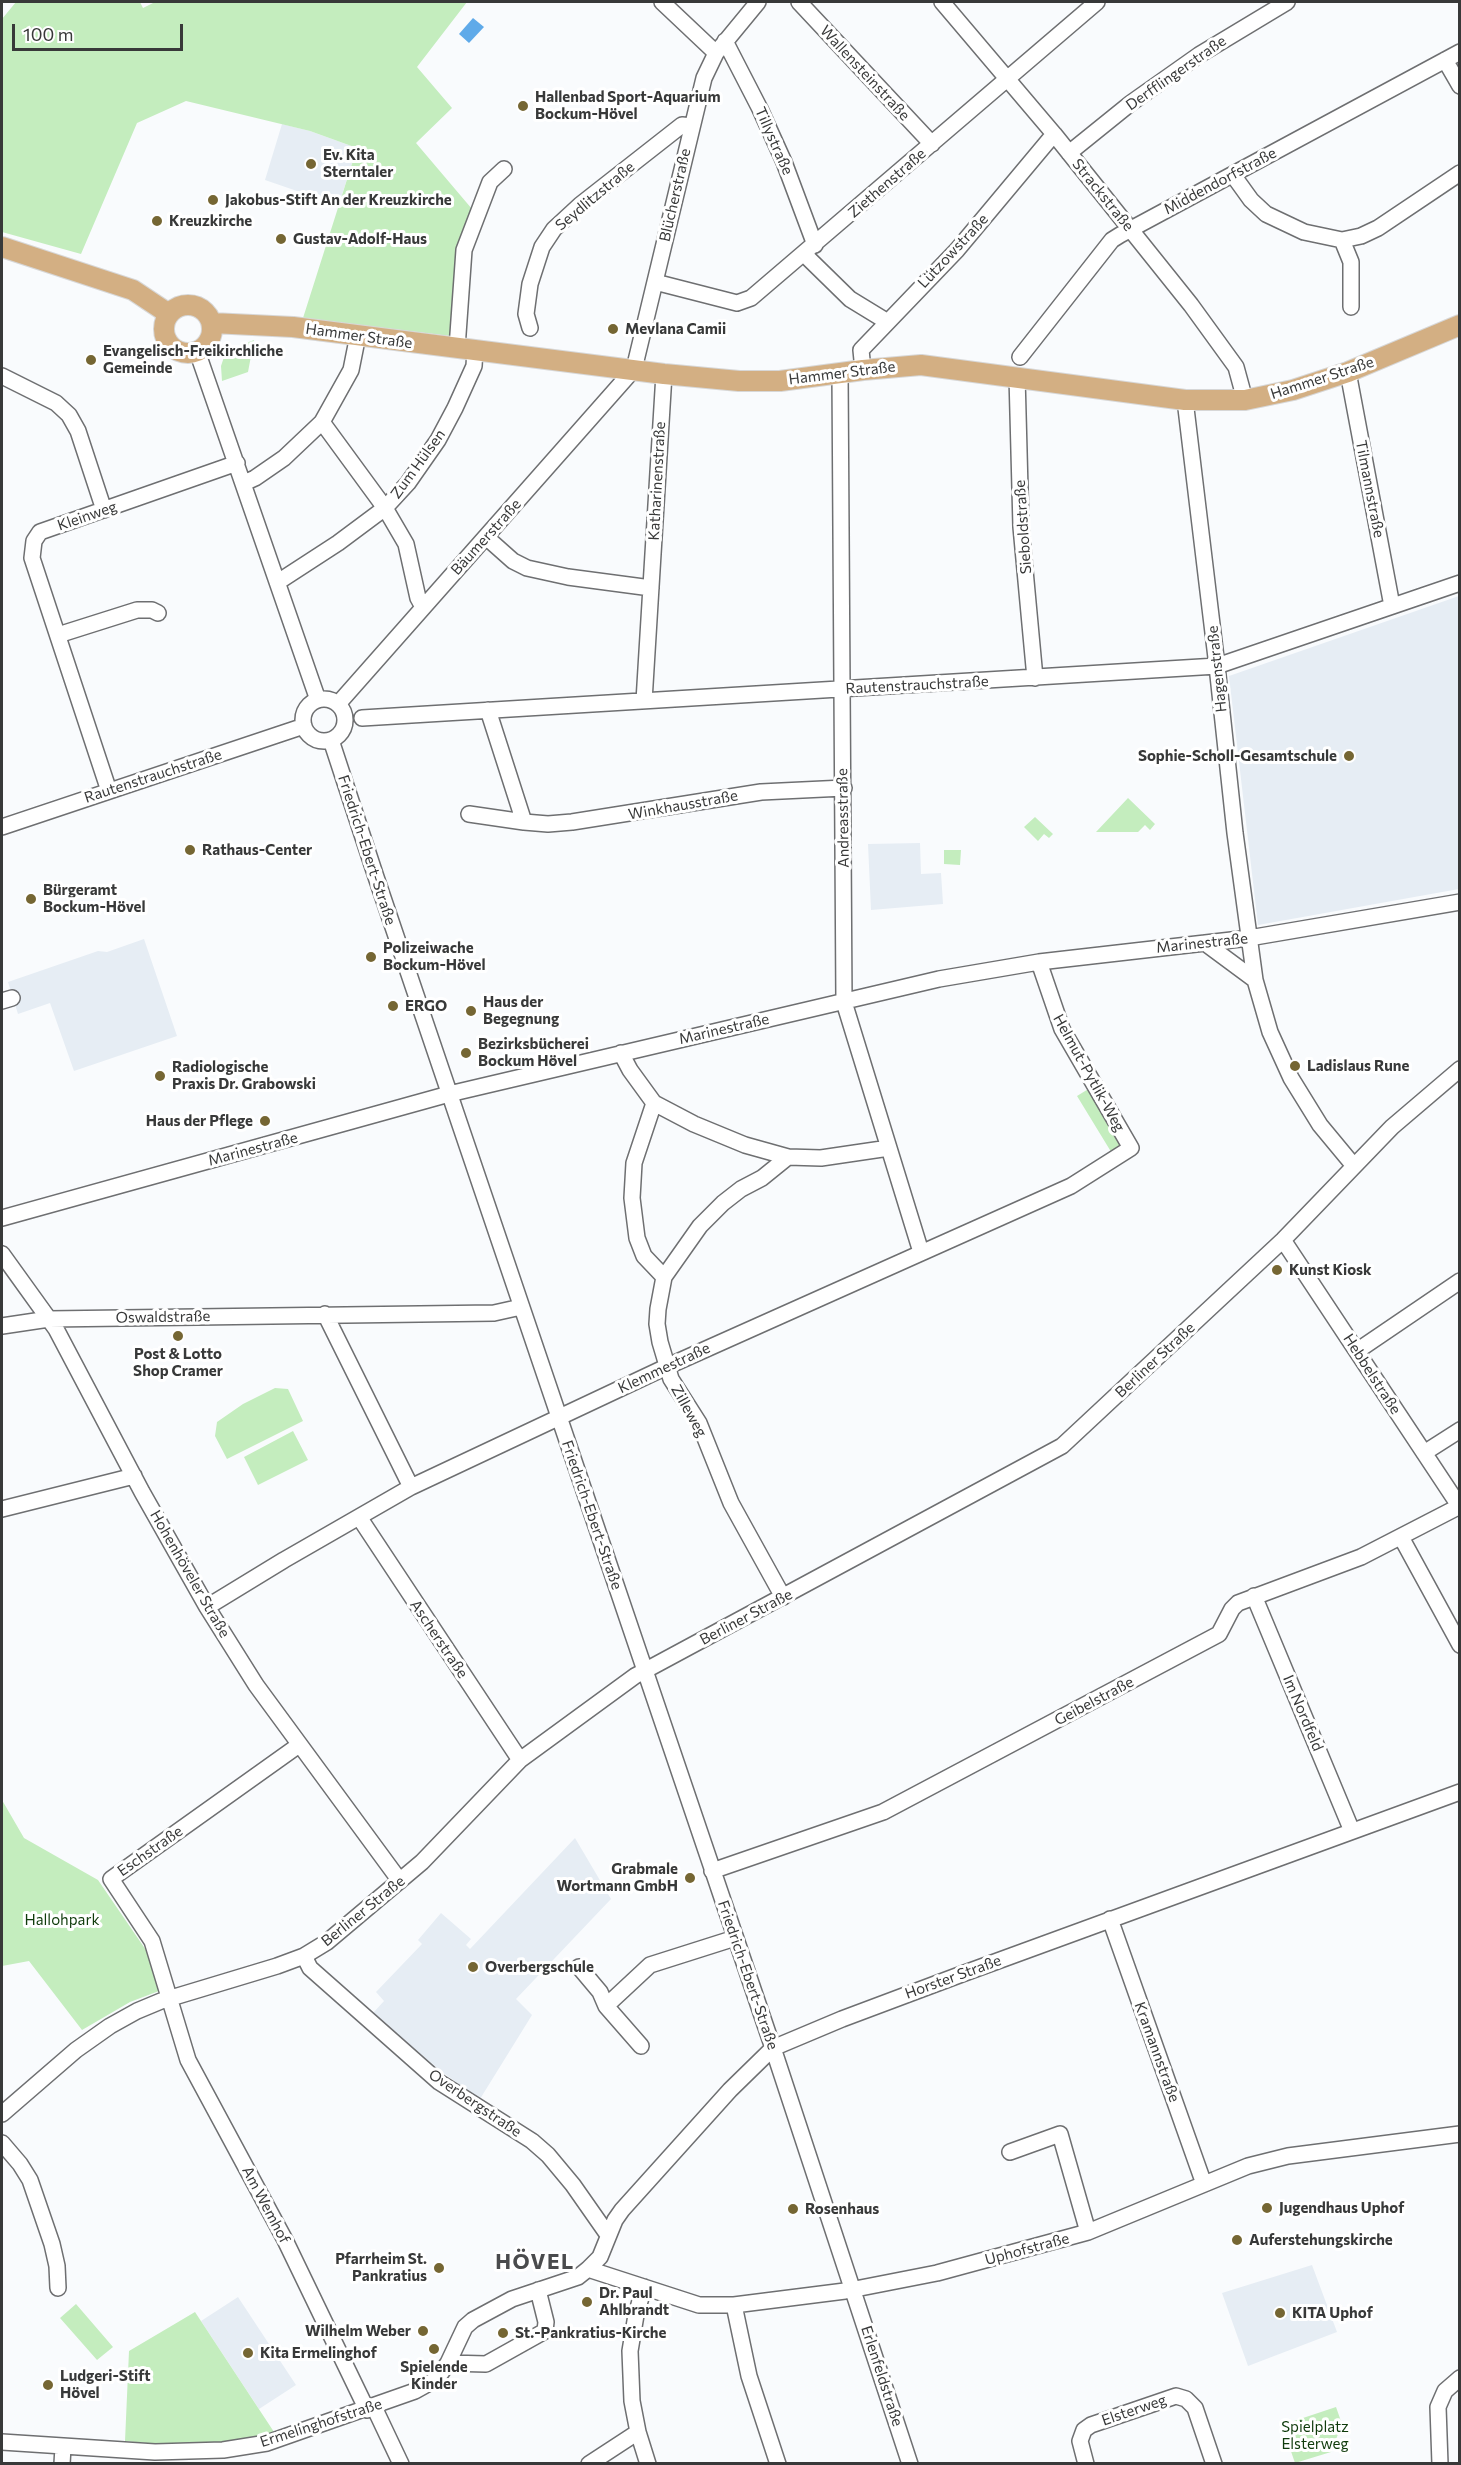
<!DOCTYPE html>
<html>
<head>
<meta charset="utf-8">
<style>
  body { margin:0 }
  #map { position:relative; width:1461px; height:2465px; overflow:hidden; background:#f9fbfd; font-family:Commissioner,sans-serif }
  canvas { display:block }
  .frame { position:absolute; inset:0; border:3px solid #383939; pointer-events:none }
  .scale { position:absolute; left:12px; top:24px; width:171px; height:27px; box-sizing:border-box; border:3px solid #383939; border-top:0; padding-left:8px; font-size:18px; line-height:21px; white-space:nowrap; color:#383939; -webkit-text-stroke:4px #fff; paint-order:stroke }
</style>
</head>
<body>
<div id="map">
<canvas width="1461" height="2465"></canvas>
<div class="frame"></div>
<div class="scale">100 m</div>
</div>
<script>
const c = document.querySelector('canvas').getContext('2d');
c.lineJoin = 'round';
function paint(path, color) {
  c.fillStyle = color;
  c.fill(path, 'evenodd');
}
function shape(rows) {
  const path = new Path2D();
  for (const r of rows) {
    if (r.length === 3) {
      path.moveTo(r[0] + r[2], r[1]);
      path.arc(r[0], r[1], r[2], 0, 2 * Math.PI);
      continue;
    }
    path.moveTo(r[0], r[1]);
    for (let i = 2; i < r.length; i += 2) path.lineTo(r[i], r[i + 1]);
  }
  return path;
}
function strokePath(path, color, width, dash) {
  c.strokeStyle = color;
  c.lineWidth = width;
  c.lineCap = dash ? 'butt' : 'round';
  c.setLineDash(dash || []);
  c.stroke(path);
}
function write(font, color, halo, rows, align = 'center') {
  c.font = font + ' Commissioner,sans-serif';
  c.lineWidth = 6;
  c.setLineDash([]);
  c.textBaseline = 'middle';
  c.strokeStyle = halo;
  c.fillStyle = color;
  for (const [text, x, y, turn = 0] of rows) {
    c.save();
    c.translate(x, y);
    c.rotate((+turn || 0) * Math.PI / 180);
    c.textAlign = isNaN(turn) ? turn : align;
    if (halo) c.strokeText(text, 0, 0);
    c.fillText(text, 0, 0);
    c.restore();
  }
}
const built = shape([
  [282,124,310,131,357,148,338,207,300,196,297,191,265,180],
  [1459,596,1459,889,1258,925,1229,676],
  [920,843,921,874,941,873,943,904,871,910,868,844],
  [144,939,177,1036,74,1071,50,1003,18,1014,8,982,98,951,107,952],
  [575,1838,611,1899,516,1999,532,2015,480,2099,442,2072,373,2013,384,2001,376,1992,422,1944,418,1940,441,1913,471,1939,466,1945,470,1949],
  [1312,2265,1337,2332,1248,2366,1222,2293],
  [238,2297,296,2385,259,2409,201,2321]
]);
const green = shape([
  [16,2,140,2,143,8,155,2,467,2,417,67,452,108,416,143,472,209,450,336,303,318,357,148,310,131,186,101,137,123,81,254,2,232,2,19],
  [254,340,248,372,222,381,221,366,226,351],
  [1128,798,1155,824,1150,830,1145,825,1138,832,1096,832],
  [1035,817,1053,834,1049,838,1044,834,1038,841,1024,827],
  [944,850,961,850,960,865,944,864],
  [1090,1088,1125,1147,1113,1155,1077,1096],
  [275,1388,288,1389,303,1421,227,1459,215,1436,217,1422,243,1404],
  [293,1431,308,1460,258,1485,244,1457],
  [2,1800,24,1838,98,1880,148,1953,159,1991,130,2002,82,2030,29,1961,2,1966],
  [76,2304,113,2347,97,2360,60,2318],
  [195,2312,274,2432,245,2440,189,2447,125,2441,129,2351],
  [1336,2407,1342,2424,1331,2452,1295,2463,1282,2425]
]);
const water = shape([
  [473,18,484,27,469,43,459,34]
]);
const minor = shape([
  [662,2,716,53],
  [799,2,932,144],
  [942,2,1054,134,1191,305,1236,367,1245,400],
  [725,41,760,109,784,162,815,245],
  [1445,60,1460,86],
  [1069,153,1131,103,1199,55,1287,2],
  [1233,175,1251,200,1266,214,1304,232,1342,240,1361,236,1378,228,1460,173],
  [1342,240,1351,262,1351,307],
  [804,254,850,299,886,321],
  [655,282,737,303,751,298,1097,2],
  [530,328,526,314,530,284,542,247,554,229,580,205,682,125,691,126],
  [457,348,464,250,490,182,504,169],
  [197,351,318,700],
  [1020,357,1112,240,1120,235,1460,52],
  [863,370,861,350,957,250,1054,134],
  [1348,372,1392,606],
  [840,373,844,1002,921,1252],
  [2,376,56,403,69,415,78,431,104,510],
  [1017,376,1021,527,1035,678],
  [1185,400,1217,666,1235,833,1255,980,1270,1032,1291,1078,1320,1125,1354,1166],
  [322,422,385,508,406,544,418,598,423,607],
  [244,483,255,478,284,458,322,422,351,370,358,335],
  [486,537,513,561,527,568,568,577,651,588],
  [278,582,338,543,385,508,408,483,438,440,455,408,474,366,475,350],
  [58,635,137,610,152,610,158,613],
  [324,720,21],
  [644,701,664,374],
  [338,704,634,369,704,78,716,53,758,2],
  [488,710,524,822,548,824,572,822,761,792,844,788],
  [362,718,1217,666,1460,583],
  [331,740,376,877,773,2048,910,2464],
  [109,791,32,558,34,541,40,532,237,463],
  [469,814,524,822],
  [2,827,304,726],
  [1205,943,1255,980],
  [2,1001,12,998],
  [621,1053,630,1070,654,1103,694,1124,745,1145,788,1157,821,1158,889,1148],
  [654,1103,634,1163,632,1198,637,1238,644,1256,664,1277],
  [2,1218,449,1094,939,979,1039,962,1249,938,1460,902],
  [1283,1240,1460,1507],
  [2,1254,56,1329,142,1492,207,1607,256,1685,400,1881],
  [325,1314,411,1487],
  [2,1326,49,1319,494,1313,521,1307],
  [1357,1351,1460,1281],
  [1424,1453,1460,1430],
  [2,1509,134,1476],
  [359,1517,520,1760],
  [1401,1537,1460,1645],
  [1254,1596,1352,1831],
  [783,1597,731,1503,699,1423,671,1379,660,1342,657,1324,658,1309,664,1277,700,1226,723,1203,741,1189,762,1178,788,1157],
  [207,1607,284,1560,411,1487,666,1367,1071,1186,1131,1148,1062,1029,1039,962],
  [299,1745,111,1879,152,1941,188,2060,285,2240,367,2410],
  [712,1871,883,1812,1219,1634,1232,1609,1238,1603,1361,1557,1458,1507],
  [1110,1919,1204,2184],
  [304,1956,310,1968,439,2082,532,2141,548,2155,573,2185,608,2235],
  [579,1967,600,1992,606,2006,641,2046],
  [606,2006,650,1965,735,1938],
  [2,2114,76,2050,110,2026,137,2011,161,2001,277,1966,304,1956,327,1942,422,1862,520,1760,635,1676,1062,1446,1283,1240,1392,1127,1460,1069],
  [2,2143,20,2164,30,2180,52,2244,57,2266,58,2288],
  [1010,2152,1060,2134,1088,2232],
  [588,2269,699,2305,734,2305,845,2291,937,2273,1088,2232,1248,2166,1288,2156,1460,2134],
  [644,2287,636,2315,630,2351,632,2401,638,2432,648,2464],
  [734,2305,749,2376,778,2464],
  [448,2363,486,2364,545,2331,546,2322,538,2290],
  [374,2407,401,2464],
  [2,2442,155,2452,223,2450,267,2443,415,2391,433,2381,441,2373,448,2363,465,2327,473,2320,512,2299,578,2277,588,2269,600,2257,615,2220,622,2210,730,2090,773,2048,842,2019,962,1974,1460,1792],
  [62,2464,63,2447],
  [589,2464,638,2432],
  [1086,2464,1080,2441,1084,2430,1091,2425,1176,2396,1186,2399,1195,2408,1214,2464],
  [1440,2464,1438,2407,1445,2391,1460,2378]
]);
const major = shape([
  [2,247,133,290,169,314],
  [188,329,24],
  [212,323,293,327,664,374,739,381,780,381,863,370,921,365,1185,400,1245,400,1293,390,1348,372,1460,325]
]);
const markers = [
  [523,106,6,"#756633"],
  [311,164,6,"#756633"],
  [213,200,6,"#756633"],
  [157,221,6,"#756633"],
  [281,239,6,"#756633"],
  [613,329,6,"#756633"],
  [91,360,6,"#756633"],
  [1349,756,6,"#756633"],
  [190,850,6,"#756633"],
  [31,899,6,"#756633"],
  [371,957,6,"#756633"],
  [393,1006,6,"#756633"],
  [471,1011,6,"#756633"],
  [466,1053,6,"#756633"],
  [1295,1066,6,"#756633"],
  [160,1076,6,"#756633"],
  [265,1121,6,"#756633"],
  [1277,1270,6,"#756633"],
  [178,1336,6,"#756633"],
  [690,1878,6,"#756633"],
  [473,1967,6,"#756633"],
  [1267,2208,6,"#756633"],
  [793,2209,6,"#756633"],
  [1237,2240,6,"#756633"],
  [439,2268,6,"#756633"],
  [587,2302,6,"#756633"],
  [1280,2313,6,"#756633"],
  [423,2331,6,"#756633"],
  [503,2333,6,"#756633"],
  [434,2349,6,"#756633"],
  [248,2353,6,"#756633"],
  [48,2385,6,"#756633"]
];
const streetNames = [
  ["Wallensteinstraße",865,73,47],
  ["Derfflingerstraße",1176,73,-35],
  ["Tillystraße",774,141,66],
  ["Middendorfstraße",1220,181,-28],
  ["Ziethenstraße",887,183,-41],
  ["Blücherstraße",675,195,-77],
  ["Strackstraße",1103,195,51],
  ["Seydlitzstraße",595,196,-40],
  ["Lützowstraße",953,251,-47],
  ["Hammer Straße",359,336,8],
  ["Hammer Straße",842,373,-7],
  ["Hammer Straße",1322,378,-18],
  ["Zum Hülsen",418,464,-54],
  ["Katharinenstraße",657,481,-87],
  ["Tilmannstraße",1370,489,79],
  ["Kleinweg",87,516,-19],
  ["Sieboldstraße",1023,527,-94],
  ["Bäumerstraße",486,537,-48],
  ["Hagenstraße",1217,669,-96],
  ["Rautenstrauchstraße",917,685,-3],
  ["Rautenstrauchstraße",153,776,-18],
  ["Winkhausstraße",683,805,-10],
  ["Andreasstraße",843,818,-91],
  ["Friedrich-Ebert-Straße",367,850,72],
  ["Marinestraße",1202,943,-6],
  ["Marinestraße",724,1029,-13],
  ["Helmut-Pytlik-Weg",1089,1073,61],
  ["Marinestraße",253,1149,-15],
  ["Oswaldstraße",163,1317,-1],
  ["Berliner Straße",1155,1360,-43],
  ["Klemmestraße",664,1368,-25],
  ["Hebbelstraße",1372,1374,57],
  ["Zilleweg",689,1411,61],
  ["Friedrich-Ebert-Straße",592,1515,71],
  ["Hohenhöveler Straße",190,1574,60],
  ["Berliner Straße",746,1617,-28],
  ["Ascherstraße",439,1639,56],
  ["Geibelstraße",1094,1701,-28],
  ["Im Nordfeld",1303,1713,67],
  ["Eschstraße",150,1851,-35],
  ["Berliner Straße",363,1911,-39],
  ["Friedrich-Ebert-Straße",748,1975,71],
  ["Horster Straße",953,1977,-20],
  ["Kramannstraße",1157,2052,70],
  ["Overbergstraße",475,2103,34],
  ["Am Wemhof",266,2205,62],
  ["Uphofstraße",1027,2249,-15],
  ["Erlenfeldstraße",882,2376,72],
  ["Elsterweg",1134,2410,-19],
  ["Ermelinghofstraße",321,2423,-18]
];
const poiNames = [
  ["Hallenbad Sport-Aquarium",535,97],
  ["Bockum-Hövel",535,114],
  ["Ev. Kita",323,155],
  ["Sterntaler",323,172],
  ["Jakobus-Stift An der Kreuzkirche",225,200],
  ["Kreuzkirche",169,221],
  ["Gustav-Adolf-Haus",293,239],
  ["Mevlana Camii",625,329],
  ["Evangelisch-Freikirchliche",103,351],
  ["Gemeinde",103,368],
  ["Sophie-Scholl-Gesamtschule",1337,756,"right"],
  ["Rathaus-Center",202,850],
  ["Bürgeramt",43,890],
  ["Bockum-Hövel",43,907],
  ["Polizeiwache",383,948],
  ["Bockum-Hövel",383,965],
  ["Haus der",483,1002],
  ["Begegnung",483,1019],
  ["ERGO",405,1006],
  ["Bezirksbücherei",478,1044],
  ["Bockum Hövel",478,1061],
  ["Ladislaus Rune",1307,1066],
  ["Radiologische",172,1067],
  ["Praxis Dr. Grabowski",172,1084],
  ["Haus der Pflege",253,1121,"right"],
  ["Kunst Kiosk",1289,1270],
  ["Post & Lotto",178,1354,"center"],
  ["Shop Cramer",178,1371,"center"],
  ["Grabmale",678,1869,"right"],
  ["Wortmann GmbH",678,1886,"right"],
  ["Overbergschule",485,1967],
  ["Jugendhaus Uphof",1279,2208],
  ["Rosenhaus",805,2209],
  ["Auferstehungskirche",1249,2240],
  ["Pfarrheim St.",427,2259,"right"],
  ["Pankratius",427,2276,"right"],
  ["Dr. Paul",599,2293],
  ["Ahlbrandt",599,2310],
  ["KITA Uphof",1292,2313],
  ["Wilhelm Weber",411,2331,"right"],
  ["St.-Pankratius-Kirche",515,2333],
  ["Kita Ermelinghof",260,2353],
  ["Spielende",434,2367,"center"],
  ["Kinder",434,2384,"center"],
  ["Ludgeri-Stift",60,2376],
  ["Hövel",60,2393]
];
const parkNames = [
  ["Hallohpark",62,1920],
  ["Spielplatz",1315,2427],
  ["Elsterweg",1315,2444]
];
const districtNames = [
  ["HÖVEL",535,2262]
];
paint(built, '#e6edf4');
paint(green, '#c4edbe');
paint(water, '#5faae9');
strokePath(minor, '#6e6f71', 18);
strokePath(major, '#d7d7d7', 22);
strokePath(minor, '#fff', 15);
strokePath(major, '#d3af83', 20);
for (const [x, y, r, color] of markers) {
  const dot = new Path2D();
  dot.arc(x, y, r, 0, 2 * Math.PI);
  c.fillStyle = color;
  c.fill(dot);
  strokePath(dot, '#fff', 2);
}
write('15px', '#383939', '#fff', streetNames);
write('bold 15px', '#383939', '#fff', poiNames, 'left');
write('15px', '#0f3b0b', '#fff', parkNames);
c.letterSpacing = '1.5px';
write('bold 21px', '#4a4b4d', '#fff', districtNames);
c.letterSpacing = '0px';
</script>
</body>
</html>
